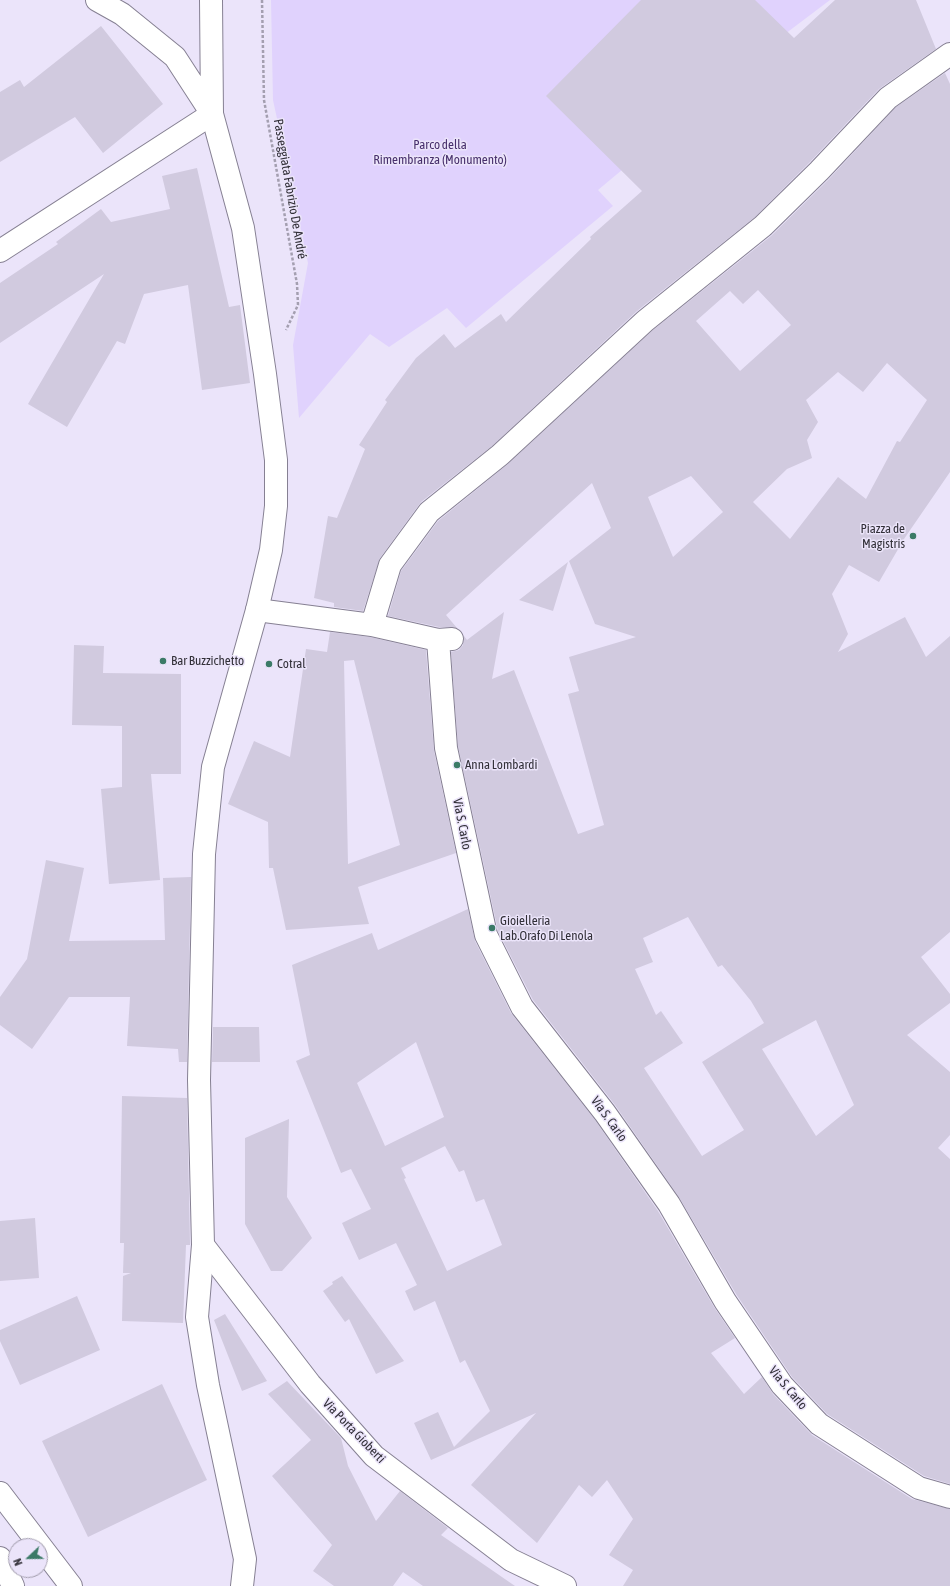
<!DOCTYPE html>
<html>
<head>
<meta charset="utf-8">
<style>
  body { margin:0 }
  #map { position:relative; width:950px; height:1586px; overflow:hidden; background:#ebe4fa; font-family:"Asap Condensed",sans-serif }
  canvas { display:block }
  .north { position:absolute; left:8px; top:1538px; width:40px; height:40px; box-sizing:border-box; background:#ebe4fa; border:1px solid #a19cac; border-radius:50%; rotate:248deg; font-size:11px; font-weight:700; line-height:16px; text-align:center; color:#323038 }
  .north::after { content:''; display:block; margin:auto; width:14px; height:18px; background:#3b7a67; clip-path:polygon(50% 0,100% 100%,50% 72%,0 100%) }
</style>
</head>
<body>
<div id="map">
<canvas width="950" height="1586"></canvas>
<div class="north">N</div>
</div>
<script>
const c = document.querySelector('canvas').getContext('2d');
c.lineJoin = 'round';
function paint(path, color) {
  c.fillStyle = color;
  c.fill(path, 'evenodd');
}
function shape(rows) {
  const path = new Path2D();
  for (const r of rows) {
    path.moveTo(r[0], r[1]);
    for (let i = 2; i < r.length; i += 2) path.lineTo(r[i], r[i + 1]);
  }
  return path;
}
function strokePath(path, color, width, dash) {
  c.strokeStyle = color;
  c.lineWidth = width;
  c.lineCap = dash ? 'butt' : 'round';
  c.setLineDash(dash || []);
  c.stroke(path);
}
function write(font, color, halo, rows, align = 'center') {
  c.font = font + ' "Asap Condensed",sans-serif';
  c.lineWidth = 3;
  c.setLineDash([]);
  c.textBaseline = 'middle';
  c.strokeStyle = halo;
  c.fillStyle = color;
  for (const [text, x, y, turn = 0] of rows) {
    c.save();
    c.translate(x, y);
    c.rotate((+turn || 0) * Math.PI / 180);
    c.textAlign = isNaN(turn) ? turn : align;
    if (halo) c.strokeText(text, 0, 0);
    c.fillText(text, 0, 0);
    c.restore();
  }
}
const green = shape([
  [271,0,830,0,781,37,598,190,613,206,466,328,447,308,389,347,370,334,299,418,293,345,308,263,273,100]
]);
const building = shape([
  [641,0,755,0,794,38,835,0,916,0,936,49,879,89,810,162,755,217,637,311,492,446,421,502,380,558,363,611,334,607,334,603,314,598,328,516,337,518,365,449,359,445,387,402,385,400,416,358,444,334,455,348,501,314,506,322,591,239,590,237,642,191,546,96],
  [101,26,163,104,103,153,75,117,0,162,0,92,20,80,24,87],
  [945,73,950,84,950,472,904,539,879,582,849,565,832,594,848,634,838,652,905,617,926,657,950,636,950,932,921,957,950,994,950,1003,907,1035,950,1072,950,1135,938,1148,950,1159,950,1484,924,1476,827,1414,792,1377,736,1294,679,1197,615,1105,533,1000,498,931,458,746,451,652,459,650,463,645,464,636,467,640,504,612,492,679,514,670,578,834,604,825,568,694,579,691,569,657,636,637,595,624,569,561,611,528,592,483,446,615,457,628,439,627,388,616,401,571,438,521,508,464,653,330,771,236,828,180,896,107],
  [758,290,791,325,740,371,696,321,730,291,743,304],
  [887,363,927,400,900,442,897,441,866,499,838,477,790,539,753,502,787,469,812,458,807,440,818,422,806,400,838,372,863,392],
  [691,476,723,512,673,557,648,497],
  [688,917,718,967,722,965,751,1001,764,1023,702,1062,744,1130,702,1156,644,1068,683,1043,661,1011,656,1015,635,969,653,962,643,938],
  [816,1020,854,1105,816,1136,762,1049],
  [197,168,229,307,240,305,250,383,202,390,188,285,144,294,125,344,117,341,67,427,28,404,104,274,0,343,0,283,58,244,56,242,101,209,111,222,170,209,162,176],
  [568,562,553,611,519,600],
  [330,632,370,637,426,650,434,751,456,853,358,887,369,924,286,930,273,868,269,868,268,822,228,804,254,741,290,757,306,649,327,652],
  [354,660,400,845,348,864,344,661],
  [74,645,104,646,103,673,181,674,181,774,151,774,160,880,109,884,101,789,122,787,122,726,72,725],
  [46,860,84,868,69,941,165,940,163,878,191,877,187,1062,179,1062,178,1049,127,1046,130,997,69,997,32,1049,0,1025,0,997,27,959],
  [468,909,475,941,511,1013,595,1120,658,1211,714,1307,735,1338,711,1353,744,1394,762,1377,773,1394,812,1435,912,1499,950,1509,950,1586,623,1586,633,1570,609,1555,633,1519,607,1480,592,1497,579,1485,537,1543,471,1485,536,1413,431,1460,414,1423,438,1412,454,1447,490,1411,465,1360,460,1363,435,1301,414,1311,405,1291,417,1285,396,1243,359,1260,342,1223,371,1209,351,1169,341,1173,296,1061,310,1055,292,965,372,933,378,950],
  [416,1042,444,1117,385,1146,357,1083],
  [445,1146,459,1172,464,1170,476,1202,484,1199,502,1245,447,1271,404,1179,406,1178,401,1168],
  [213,1027,259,1027,260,1062,212,1062],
  [122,1096,187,1098,190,1243,190,1245,186,1245,183,1323,122,1321,123,1276,131,1273,123,1273,124,1243,120,1243],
  [289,1119,287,1197,312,1238,282,1271,271,1271,245,1224,245,1138],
  [35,1218,39,1278,0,1281,0,1221],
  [342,1276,358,1298,404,1361,376,1374,349,1319,345,1322,323,1291,333,1284,332,1282],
  [77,1296,100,1350,20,1385,0,1341,0,1330],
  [225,1314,267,1381,242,1391,214,1320],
  [287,1381,341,1438,348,1466,376,1521,400,1491,448,1528,441,1535,515,1586,423,1586,403,1572,393,1586,334,1586,313,1571,332,1545,272,1476,311,1440,268,1394],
  [162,1384,207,1480,88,1537,42,1441]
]);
const path = shape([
  [262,0,264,100,297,284,298,305,286,330]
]);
const street = shape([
  [0,251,212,114],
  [257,610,372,625,438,640,452,639],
  [372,625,390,565,429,512,500,455,645,321,763,226,819,171,888,98,950,54],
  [438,640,446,748,486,935,522,1007,605,1113,669,1204,725,1301,782,1385,819,1424,919,1488,950,1497],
  [203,1245,310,1384,374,1456,511,1560,565,1586],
  [0,1558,13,1586]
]);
const secondary = shape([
  [97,0,122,14,175,57,212,114],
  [211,0,212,114,243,228,265,374,276,460,276,506,271,550,257,610,213,767,204,854,199,1080,203,1245,197,1317,208,1385,245,1559,242,1586],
  [0,1493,71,1586]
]);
const markers = [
  [913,536,4,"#3b7a67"],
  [163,661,4,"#3b7a67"],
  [269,664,4,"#3b7a67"],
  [457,765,4,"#3b7a67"],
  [492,928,4,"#3b7a67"]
];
const parkNames = [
  ["Parco della",440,145],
  ["Rimembranza (Monumento)",440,160]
];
const streetNames = [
  ["Passeggiata Fabrizio De André",290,189,80],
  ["Via S. Carlo",462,824,79],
  ["Via S. Carlo",609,1119,54],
  ["Via S. Carlo",788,1388,50],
  ["Via Porta Gioberti",354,1431,46]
];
const poiNames = [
  ["Piazza de",905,529,"right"],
  ["Magistris",905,544,"right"],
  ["Bar Buzzichetto",171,661],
  ["Cotral",277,664],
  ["Anna Lombardi",465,765],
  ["Gioielleria",500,921],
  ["Lab.Orafo Di Lenola",500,936]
];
paint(green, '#e0d2fd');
paint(building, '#d1cadf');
strokePath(street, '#868093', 24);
strokePath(secondary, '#868093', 24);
strokePath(path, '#a49fb0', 2.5, [3, 2]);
strokePath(street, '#fff', 22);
strokePath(secondary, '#fff', 22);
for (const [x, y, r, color] of markers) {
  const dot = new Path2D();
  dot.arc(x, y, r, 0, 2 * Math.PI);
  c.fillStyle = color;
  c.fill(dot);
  strokePath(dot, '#ebe4fa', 1.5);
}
write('13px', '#48306c', '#ebe4fa', parkNames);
write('13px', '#323038', '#ebe4fa', streetNames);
write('13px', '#323038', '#ebe4fa', poiNames, 'left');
</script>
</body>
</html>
